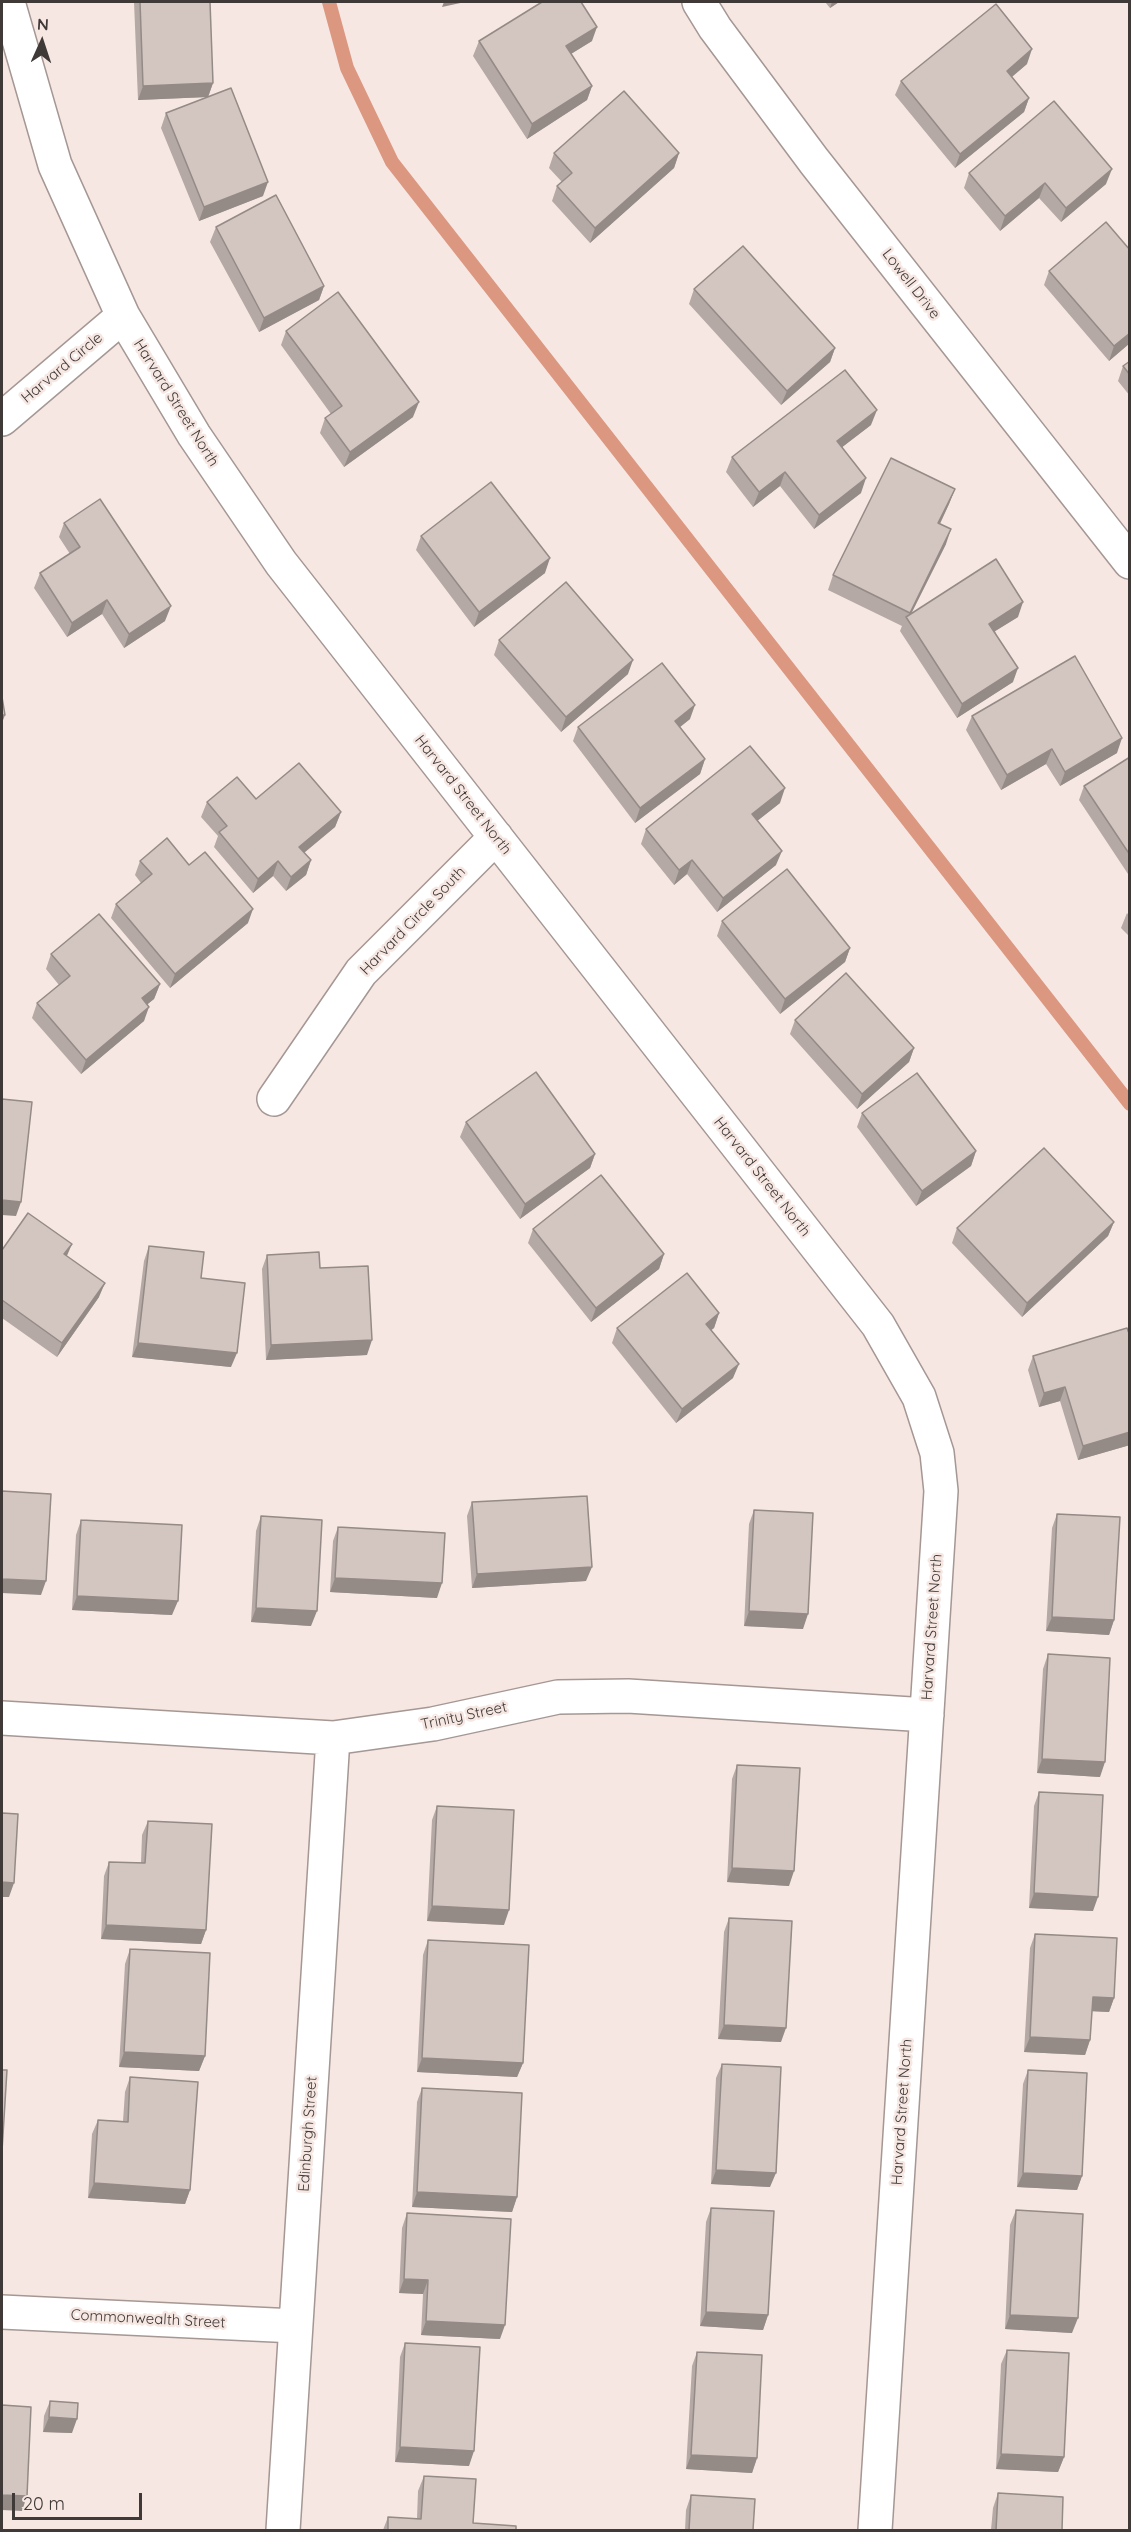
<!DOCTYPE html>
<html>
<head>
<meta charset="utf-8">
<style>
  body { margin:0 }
  #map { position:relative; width:1131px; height:2532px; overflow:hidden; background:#f6e7e2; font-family:Quicksand,sans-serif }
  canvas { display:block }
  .frame { position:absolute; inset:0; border:3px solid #3f3937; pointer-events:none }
  .north { position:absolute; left:12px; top:12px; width:60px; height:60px; -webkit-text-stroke:4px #f6e7e2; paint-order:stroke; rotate:3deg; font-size:16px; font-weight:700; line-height:24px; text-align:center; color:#3f3937 }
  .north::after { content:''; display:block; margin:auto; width:21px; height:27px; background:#3f3937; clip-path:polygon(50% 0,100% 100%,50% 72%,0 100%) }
  .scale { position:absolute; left:12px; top:2493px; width:130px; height:27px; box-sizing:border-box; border:3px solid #3f3937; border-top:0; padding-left:8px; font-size:18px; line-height:21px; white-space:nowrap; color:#3f3937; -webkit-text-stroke:4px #f6e7e2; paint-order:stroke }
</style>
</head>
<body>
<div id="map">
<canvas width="1131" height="2532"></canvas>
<div class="frame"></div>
<div class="north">N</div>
<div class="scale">20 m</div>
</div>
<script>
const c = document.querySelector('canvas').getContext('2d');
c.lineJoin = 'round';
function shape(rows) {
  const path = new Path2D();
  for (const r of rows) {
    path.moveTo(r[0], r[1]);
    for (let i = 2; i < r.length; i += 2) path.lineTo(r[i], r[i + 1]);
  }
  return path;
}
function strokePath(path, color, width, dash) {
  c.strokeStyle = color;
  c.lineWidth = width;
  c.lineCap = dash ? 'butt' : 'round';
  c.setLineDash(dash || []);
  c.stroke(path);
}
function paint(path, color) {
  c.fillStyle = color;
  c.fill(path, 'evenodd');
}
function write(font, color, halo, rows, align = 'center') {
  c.font = font + ' Quicksand,sans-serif';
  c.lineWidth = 5;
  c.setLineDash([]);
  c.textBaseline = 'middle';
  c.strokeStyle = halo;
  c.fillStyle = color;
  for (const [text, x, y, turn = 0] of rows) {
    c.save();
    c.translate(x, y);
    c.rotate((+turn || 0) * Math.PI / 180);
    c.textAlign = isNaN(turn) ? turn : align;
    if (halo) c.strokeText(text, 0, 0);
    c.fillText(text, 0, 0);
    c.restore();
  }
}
const stream = shape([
  [329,2,347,68,392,162,1130,1104]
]);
const minor = shape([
  [8,2,55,165,123,316,194,435,281,563,878,1325,919,1397,937,1453,941,1491,875,2530],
  [699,2,715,28,814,161,1130,562],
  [2,419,123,316],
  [274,1099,361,972,496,837],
  [2,1718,333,1738,433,1724,558,1697,628,1696,927,1715],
  [2,2312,295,2326],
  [283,2530,333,1738]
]);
const wall = shape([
  [134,2,210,2,213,83,208,97,263,196,199,221,161,128,166,113,207,97,138,100],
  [825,2,839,2,830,8],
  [479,41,592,41,571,54,592,86,587,100,527,139,473,56],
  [1027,64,1012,77,1029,98,1024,112,955,168,895,95,901,81],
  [554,153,679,153,674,168,590,243,552,201,557,186,562,182,549,168],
  [969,173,1106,184,1061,222,1039,198,1000,231,964,188],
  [216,227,324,286,319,300,259,332,210,242],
  [1049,271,1130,343,1109,361,1044,285],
  [694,289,835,348,830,362,781,405,689,304],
  [286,331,413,417,344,467,320,433,325,418,331,414,281,345],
  [1130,361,1130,396,1118,381,1123,366],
  [871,425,842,447,861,493,814,529,780,486,753,507,726,472,732,457],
  [955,489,949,504,940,524,946,544,911,614,1018,617,995,631,1013,682,957,718,900,631,902,626,828,590,833,575],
  [64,523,165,621,124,648,102,614,67,637,34,588,40,573,70,554,59,537],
  [421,536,545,573,474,627,416,550],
  [499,640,628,674,561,732,494,655],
  [972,716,1117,753,1060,786,1046,764,1001,790,966,730],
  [690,719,680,727,705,759,700,774,635,823,573,741,578,727],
  [1130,757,1130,877,1079,800,1084,786],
  [256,799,341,812,335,827,304,853,311,860,306,875,286,891,273,876,253,893,214,847,218,836,201,817,207,802],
  [780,803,757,821,776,865,717,912,687,874,674,885,641,844,646,829],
  [140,861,189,865,248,923,170,988,111,918,116,904,141,883,135,875],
  [1127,913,1130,917,1130,937,1121,928],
  [722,921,850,948,845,962,780,1014,717,936],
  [51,954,160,984,154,999,147,1004,144,1021,81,1074,32,1018,37,1003,59,985,46,969],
  [795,1020,914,1048,909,1062,857,1109,790,1034],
  [862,1113,976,1151,971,1166,916,1206,857,1127],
  [466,1122,595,1154,590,1168,520,1219,460,1137],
  [1114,1222,1108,1236,1022,1317,952,1243,957,1228],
  [533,1229,664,1254,659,1269,591,1322,528,1243],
  [149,1246,201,1278,231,1367,132,1357,144,1261],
  [2,1250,67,1256,99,1297,57,1357,2,1318],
  [267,1255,320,1268,367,1355,266,1360,262,1269],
  [719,1313,714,1328,711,1330,733,1378,676,1423,612,1343,617,1328],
  [1130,1336,1130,1445,1078,1460,1060,1401,1039,1407,1028,1370,1033,1356],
  [472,1502,586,1581,472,1588,467,1516],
  [754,1510,803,1629,744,1626,749,1524],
  [1057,1514,1114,1620,1109,1635,1046,1631,1052,1528],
  [261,1516,311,1626,251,1622,256,1531],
  [81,1520,172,1615,72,1610,76,1535],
  [338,1527,437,1598,330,1592,333,1541],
  [1048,1654,1100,1777,1037,1773,1043,1669],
  [737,1765,789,1886,727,1882,732,1779],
  [1039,1792,1093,1911,1029,1908,1034,1806],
  [437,1806,504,1925,427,1921,432,1820],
  [148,1821,206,1930,201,1944,101,1939,104,1876,109,1862,141,1863,142,1835],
  [729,1918,781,2042,718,2039,724,1932],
  [1035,1934,1114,1998,1109,2012,1092,2011,1090,2040,1085,2055,1024,2052,1030,1948],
  [428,1940,523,2063,517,2077,417,2072,423,1955],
  [130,1949,205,2056,199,2071,119,2067,125,1964],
  [722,2064,770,2187,711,2184,716,2078],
  [1028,2070,1082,2176,1077,2190,1017,2187,1023,2084],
  [130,2077,190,2190,185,2204,88,2198,92,2134,98,2120,123,2121,125,2092],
  [422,2088,517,2197,512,2212,412,2207,417,2102],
  [711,2208,768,2315,763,2330,700,2326,706,2222],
  [1016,2210,1072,2333,1005,2329,1010,2225],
  [407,2213,500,2339,421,2335,423,2294,399,2293,402,2228],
  [405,2343,469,2466,395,2462,400,2357],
  [1007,2350,1064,2457,1058,2472,996,2469,1001,2364],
  [697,2352,757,2458,752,2473,686,2469,692,2366],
  [50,2401,72,2433,43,2432,44,2416],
  [424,2476,473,2523,516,2530,383,2530,388,2517,417,2519,418,2491],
  [998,2493,1062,2530,991,2530,993,2508],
  [691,2495,753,2530,685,2530,686,2510]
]);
const shadedWall = shape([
  [444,2,465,2,442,7],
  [832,2,839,2,830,8],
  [597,27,592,41,561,60,566,46],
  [1032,49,1027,64,1002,85,1007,71],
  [213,83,208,97,138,100,143,86],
  [592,86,587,100,527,139,532,124],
  [1029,98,1024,112,955,168,960,154],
  [679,153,674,168,590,243,595,228],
  [1112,169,1106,184,1061,222,1066,208],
  [268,182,263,196,199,221,204,207],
  [1045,183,1039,198,1000,231,1005,216],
  [324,286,319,300,259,332,264,318],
  [1130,333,1130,343,1109,361,1114,346],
  [835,348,830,362,781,405,787,391],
  [419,402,413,417,344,467,350,452],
  [877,410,871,425,832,455,837,441],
  [785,472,780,486,753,507,759,492],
  [866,478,861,493,814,529,819,515],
  [955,489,949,504,933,538,938,523],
  [951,529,946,544,908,620,907,619,910,613],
  [550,558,545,573,474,627,479,612],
  [107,600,102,614,67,637,72,623],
  [1023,602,1018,617,984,638,989,624],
  [171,606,165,621,124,648,129,634],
  [633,660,628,674,561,732,566,717],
  [1018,668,1013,682,957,718,962,704],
  [695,705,690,719,670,735,675,721],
  [2,715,5,715,2,723],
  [1122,738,1117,753,1060,786,1065,772],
  [1052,749,1046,764,1001,790,1007,775],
  [705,759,700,774,635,823,640,808],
  [785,788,780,803,747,829,752,814],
  [341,812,335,827,294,861,299,847],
  [782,851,776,865,717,912,723,898],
  [311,860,306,875,286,891,291,877],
  [692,860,687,874,674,885,679,870],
  [278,861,273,876,253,893,258,879],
  [253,909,248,923,170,988,175,974],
  [850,948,845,962,780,1014,785,999],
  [160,984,154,999,137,1013,142,998],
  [149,1007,144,1021,81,1074,86,1060],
  [914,1048,909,1062,857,1109,862,1094],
  [976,1151,971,1166,916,1206,922,1191],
  [595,1154,590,1168,520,1219,525,1204],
  [2,1200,21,1202,16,1216,2,1215],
  [1114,1222,1108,1236,1022,1317,1027,1303],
  [72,1244,66,1258,64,1254],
  [664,1254,659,1269,591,1322,596,1308],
  [105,1283,99,1297,57,1357,62,1343],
  [719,1313,714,1328,701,1338,706,1324],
  [372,1340,367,1355,266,1360,271,1345],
  [138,1343,237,1353,231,1367,132,1357],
  [739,1364,733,1378,676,1423,682,1409],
  [1065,1387,1060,1401,1039,1407,1044,1393],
  [1130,1432,1130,1445,1078,1460,1083,1446],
  [592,1567,586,1581,472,1588,477,1574],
  [335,1578,442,1583,437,1598,330,1592],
  [2,1579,46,1581,41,1595,2,1593],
  [77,1596,178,1601,172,1615,72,1610],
  [256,1608,317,1611,311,1626,251,1622],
  [749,1611,808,1614,803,1629,744,1626],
  [1052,1617,1114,1620,1109,1635,1046,1631],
  [1042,1759,1105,1762,1100,1777,1037,1773],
  [732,1868,794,1871,789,1886,727,1882],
  [2,1882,14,1883,9,1897,2,1897],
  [1034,1893,1098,1897,1093,1911,1029,1908],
  [432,1906,509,1910,504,1925,427,1921],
  [106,1925,206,1930,201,1944,101,1939],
  [1093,1997,1114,1998,1109,2012,1087,2011],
  [724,2025,786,2028,781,2042,718,2039],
  [1030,2037,1090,2040,1085,2055,1024,2052],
  [124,2052,205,2056,199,2071,119,2067],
  [422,2058,523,2063,517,2077,417,2072],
  [716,2170,776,2173,770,2187,711,2184],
  [1023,2173,1082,2176,1077,2190,1017,2187],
  [94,2183,190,2190,185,2204,88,2198],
  [417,2192,517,2197,512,2212,412,2207],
  [404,2279,428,2280,423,2294,399,2293],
  [706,2312,768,2315,763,2330,700,2326],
  [1010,2315,1078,2318,1072,2333,1005,2329],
  [426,2321,505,2325,500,2339,421,2335],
  [49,2417,77,2419,72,2433,43,2432],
  [400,2447,474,2451,469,2466,395,2462],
  [1001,2454,1064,2457,1058,2472,996,2469],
  [691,2455,757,2458,752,2473,686,2469],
  [2,2495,27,2496,22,2511,2,2510]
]);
const building = shape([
  [140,2,210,2,213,83,143,86,140,2],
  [542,2,581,2,597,27,566,46,592,86,532,124,479,41,542,2],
  [996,4,1032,49,1007,71,1029,98,960,154,901,81,996,4],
  [231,88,268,182,204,207,166,113,231,88],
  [624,91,679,153,595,228,557,186,572,173,554,153,624,91],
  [1054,101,1112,169,1066,208,1045,183,1005,216,969,173,1054,101],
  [276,195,324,286,264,318,216,227,276,195],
  [1106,222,1130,250,1130,333,1114,346,1049,271,1106,222],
  [743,246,835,348,787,391,694,289,743,246],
  [338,292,419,402,350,452,325,418,342,406,286,331,338,292],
  [1130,361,1130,375,1123,366,1130,361],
  [845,370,877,410,837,441,866,478,819,515,785,472,759,492,732,457,845,370],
  [891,458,955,489,938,523,951,529,910,613,833,575,891,458],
  [491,482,550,558,479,612,421,536,491,482],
  [100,499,171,606,129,634,107,600,72,623,40,573,80,547,64,523,100,499],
  [996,559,1023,602,989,624,1018,668,962,704,906,617,996,559],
  [566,582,633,660,566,717,499,640,566,582],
  [1075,656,1122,738,1065,772,1052,749,1007,775,972,716,1075,656],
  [662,663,695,705,675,721,705,759,640,808,578,727,662,663],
  [2,697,5,715,2,715,2,697],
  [750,746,785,788,752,814,782,851,723,898,692,860,679,870,646,829,750,746],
  [1130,757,1130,855,1084,786,1130,757],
  [299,763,341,812,299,847,311,860,291,877,278,861,258,879,219,832,227,826,207,802,237,777,256,799,299,763],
  [167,838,189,865,205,852,253,909,175,974,116,904,152,874,140,861,167,838],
  [787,869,850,948,785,999,722,921,787,869],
  [99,914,160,984,142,998,149,1007,86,1060,37,1003,70,976,51,954,99,914],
  [846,973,914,1048,862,1094,795,1020,846,973],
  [536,1072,595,1154,525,1204,466,1122,536,1072],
  [917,1073,976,1151,922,1191,862,1113,917,1073],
  [2,1099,32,1102,21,1202,2,1200,2,1099],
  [1044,1148,1114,1222,1027,1303,957,1228,1044,1148],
  [601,1175,664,1254,596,1308,533,1229,601,1175],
  [28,1213,72,1244,64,1254,105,1283,62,1343,2,1300,2,1250,28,1213],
  [149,1246,204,1252,201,1278,245,1283,237,1353,138,1343,149,1246],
  [319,1252,320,1268,368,1266,372,1340,271,1345,267,1255,319,1252],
  [687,1273,719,1313,706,1324,739,1364,682,1409,617,1328,687,1273],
  [1127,1328,1130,1336,1130,1432,1083,1446,1065,1387,1044,1393,1033,1356,1127,1328],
  [2,1491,51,1494,46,1581,2,1579,2,1491],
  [587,1496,592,1567,477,1574,472,1502,587,1496],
  [754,1510,813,1513,808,1614,749,1611,754,1510],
  [1057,1514,1120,1517,1114,1620,1052,1617,1057,1514],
  [261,1516,322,1520,317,1611,256,1608,261,1516],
  [81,1520,182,1525,178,1601,77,1596,81,1520],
  [338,1527,445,1533,442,1583,335,1578,338,1527],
  [1048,1654,1110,1658,1105,1762,1042,1759,1048,1654],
  [737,1765,800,1768,794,1871,732,1868,737,1765],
  [1039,1792,1103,1795,1098,1897,1034,1893,1039,1792],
  [437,1806,514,1810,509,1910,432,1906,437,1806],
  [2,1813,18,1814,14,1883,2,1882,2,1813],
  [148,1821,212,1824,206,1930,106,1925,109,1862,145,1863,148,1821],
  [729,1918,792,1921,786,2028,724,2025,729,1918],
  [1035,1934,1117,1938,1114,1998,1093,1997,1090,2040,1030,2037,1035,1934],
  [428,1940,529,1945,523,2063,422,2058,428,1940],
  [130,1949,210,1953,205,2056,124,2052,130,1949],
  [722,2064,781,2067,776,2173,716,2170,722,2064],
  [2,2070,7,2070,2,2151,2,2070],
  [1028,2070,1087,2073,1082,2176,1023,2173,1028,2070],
  [130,2077,198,2082,190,2190,94,2183,98,2120,128,2122,130,2077],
  [422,2088,522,2093,517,2197,417,2192,422,2088],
  [711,2208,774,2211,768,2315,706,2312,711,2208],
  [1016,2210,1083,2214,1078,2318,1010,2315,1016,2210],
  [407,2213,511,2219,505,2325,426,2321,428,2280,404,2279,407,2213],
  [405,2343,480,2347,474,2451,400,2447,405,2343],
  [1007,2350,1069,2353,1064,2457,1001,2454,1007,2350],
  [697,2352,762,2355,757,2458,691,2455,697,2352],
  [50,2401,78,2403,77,2419,49,2417,50,2401],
  [2,2405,31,2407,27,2496,2,2495,2,2405],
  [424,2476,476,2479,473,2523,516,2526,516,2530,388,2530,388,2517,421,2519,424,2476],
  [998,2493,1063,2497,1062,2530,996,2530,998,2493],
  [691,2495,755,2499,753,2530,689,2530,691,2495]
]);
const streetNames = [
  ["Lowell Drive",911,284,52],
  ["Harvard Circle",62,368,-40],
  ["Harvard Street North",176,403,58],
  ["Harvard Street North",463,795,52],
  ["Harvard Circle South",413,921,-46],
  ["Harvard Street North",762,1177,52],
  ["Harvard Street North",932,1627,-86],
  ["Trinity Street",464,1716,-12],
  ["Harvard Street North",902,2112,-86],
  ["Edinburgh Street",308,2134,-86],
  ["Commonwealth Street",148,2319,3]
];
strokePath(stream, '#db9780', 14);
strokePath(minor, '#a59793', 36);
strokePath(minor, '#fff', 33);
paint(wall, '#b5a9a5');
paint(shadedWall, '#948a86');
paint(building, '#d3c5c0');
strokePath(building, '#948a86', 1.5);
write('15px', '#3f3937', '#f6e7e2', streetNames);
</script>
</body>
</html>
